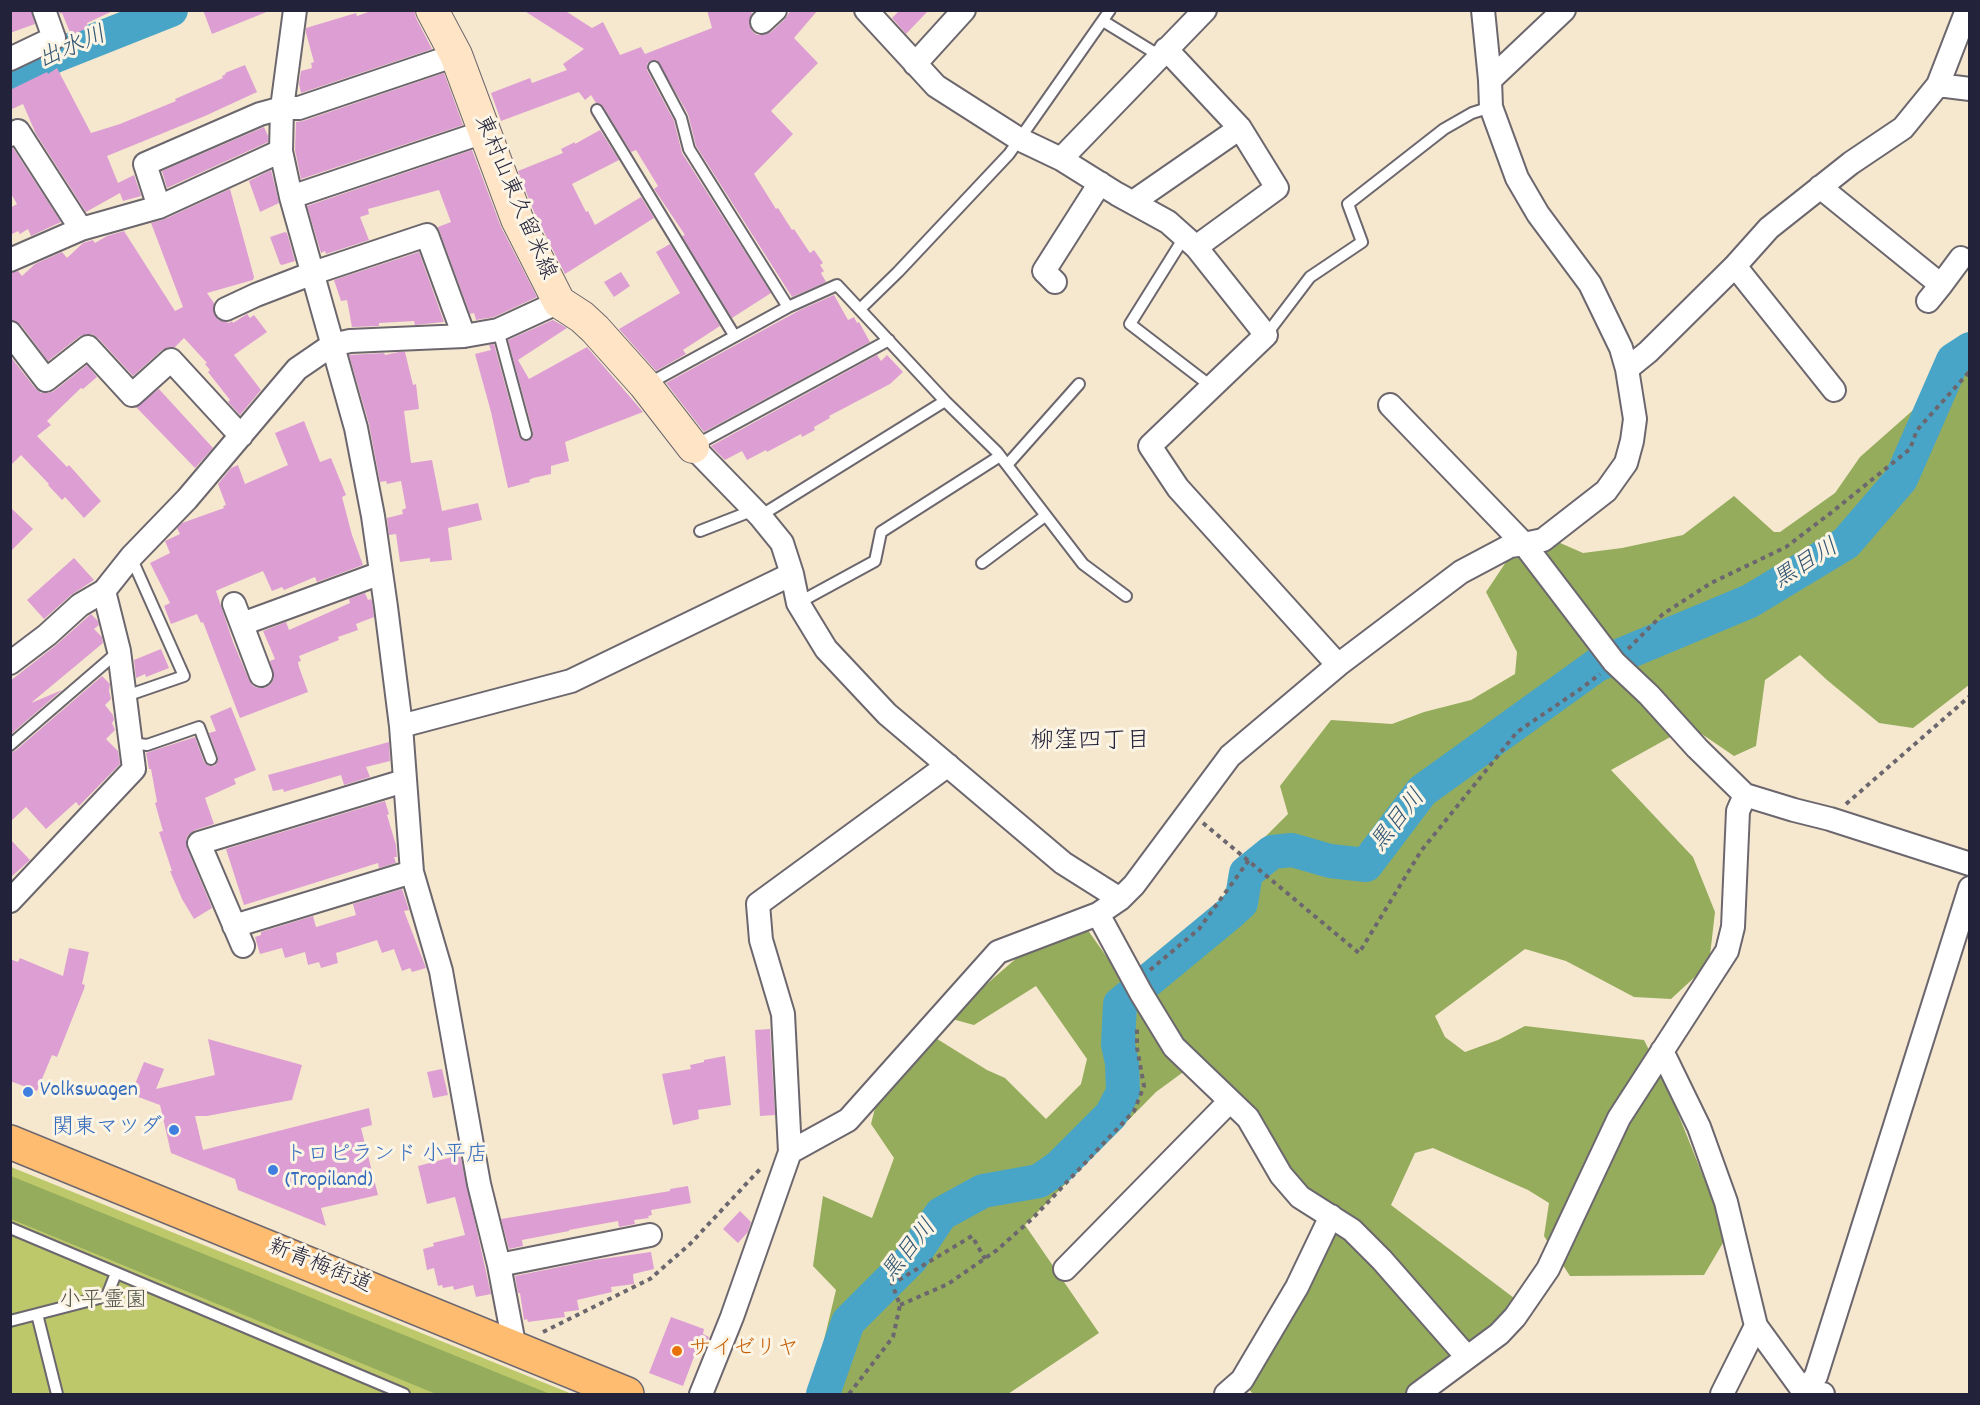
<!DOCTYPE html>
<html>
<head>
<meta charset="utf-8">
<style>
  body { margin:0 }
  #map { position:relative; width:1980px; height:1405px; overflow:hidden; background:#f6e8ce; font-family:Dekko,sans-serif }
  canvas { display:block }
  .frame { position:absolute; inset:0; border:12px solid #22223b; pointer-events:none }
</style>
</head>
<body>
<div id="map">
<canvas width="1980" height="1405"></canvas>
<div class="frame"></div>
</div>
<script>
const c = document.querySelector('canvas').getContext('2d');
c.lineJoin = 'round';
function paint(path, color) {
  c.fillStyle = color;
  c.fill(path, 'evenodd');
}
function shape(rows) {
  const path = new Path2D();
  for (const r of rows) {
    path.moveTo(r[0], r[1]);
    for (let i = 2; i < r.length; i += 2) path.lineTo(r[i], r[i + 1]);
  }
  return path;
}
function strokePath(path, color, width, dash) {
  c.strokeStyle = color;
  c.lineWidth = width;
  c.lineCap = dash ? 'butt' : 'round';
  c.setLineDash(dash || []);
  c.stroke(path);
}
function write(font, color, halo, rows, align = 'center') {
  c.font = font + ' Dekko,"Klee One",sans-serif';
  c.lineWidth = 6;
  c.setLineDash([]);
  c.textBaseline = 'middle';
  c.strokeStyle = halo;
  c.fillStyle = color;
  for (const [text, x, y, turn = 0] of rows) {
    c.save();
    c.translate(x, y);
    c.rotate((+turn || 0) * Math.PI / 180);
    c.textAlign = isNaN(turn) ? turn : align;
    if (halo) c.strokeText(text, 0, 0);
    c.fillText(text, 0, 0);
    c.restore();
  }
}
const green = shape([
  [11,1167,572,1394,11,1394]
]);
const forest = shape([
  [1969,350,1969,685,1913,728,1879,723,1827,680,1800,655,1765,680,1756,746,1734,756,1690,726,1611,770,1693,857,1715,912,1709,964,1671,999,1634,997,1566,961,1525,949,1435,1016,1445,1037,1465,1052,1498,1040,1525,1026,1644,1040,1667,1086,1727,1236,1704,1275,1570,1276,1544,1236,1549,1203,1528,1190,1433,1148,1415,1153,1391,1205,1514,1298,1500,1323,1408,1394,1253,1394,1247,1387,1340,1212,1299,1186,1269,1129,1201,1059,1156,1092,1025,1225,1099,1333,1008,1394,811,1394,836,1290,813,1266,823,1196,872,1218,894,1158,871,1124,876,1104,934,1037,987,1070,1005,1078,1046,1119,1081,1084,1087,1059,1036,986,974,1025,952,1019,974,995,1019,956,1087,929,1121,977,1139,969,1230,900,1249,853,1288,814,1280,786,1331,720,1392,724,1424,712,1471,700,1515,674,1517,652,1486,592,1508,559,1558,542,1583,553,1622,548,1683,535,1734,496,1774,532,1780,532,1835,493,1860,457,1963,366],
  [10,1176,11,1176,550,1394,436,1394,11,1219]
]);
const river = shape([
  [10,78,55,56,171,10],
  [823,1394,848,1322,911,1259,941,1214,983,1191,1039,1181,1059,1167,1111,1115,1123,1092,1122,1063,1118,1044,1120,1004,1229,914,1241,903,1246,873,1272,852,1292,850,1330,861,1366,865,1422,791,1597,665,1750,601,1846,543,1901,479,1953,360,1970,349]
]);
const building = shape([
  [10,10,31,10,35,24,10,33],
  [59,10,115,10,87,23,88,28,71,35,62,13,60,14],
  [203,10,269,10,269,11,212,34],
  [374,10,414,10,416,18,432,49,301,93,299,84,301,71,312,68,311,63,314,62,306,33,306,28,356,13,357,16],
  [523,10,564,10,592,28,603,22,620,55,641,47,645,54,712,28,707,10,749,10,752,13,749,24,752,31,757,35,764,35,771,32,784,20,791,10,818,10,794,38,818,63,771,111,793,134,754,174,776,209,778,208,792,230,794,229,810,253,814,250,823,263,820,265,824,271,821,273,826,282,792,297,696,146,688,114,657,60,650,61,647,64,647,70,674,121,682,153,771,293,732,318,682,236,685,235,654,189,658,186,636,150,631,152,603,106,596,103,591,95,585,100,579,92,501,121,491,93,530,78,532,83,567,70,563,64,584,49],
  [900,10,929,10,906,34,892,18],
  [245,65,257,92,205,116,107,156,118,183,134,175,142,198,141,196,123,201,120,193,86,212,36,134,23,104,10,110,10,90,47,72,48,74,57,68,91,133,120,124,176,101,175,99,223,78,222,76,226,74,225,73],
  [444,73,463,125,301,179,295,150,296,122,303,121],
  [264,127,268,136,268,142,167,188,162,171],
  [600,130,619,160,572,184,586,212,588,211,595,225,641,197,654,218,565,274,534,212,518,171,563,153,561,149,575,142,575,144],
  [10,148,13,148,61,222,31,236,28,229,20,234,18,231,10,235,10,208,17,204,10,192],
  [472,150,501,227,537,297,494,317,476,320,474,313,470,314,438,227,451,222,439,190,368,209,369,214,360,217,369,240,326,254,325,251,321,253,307,206],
  [271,170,279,203,260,212,249,181],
  [230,189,254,277,253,280,207,293,214,303,214,314,219,320,229,323,232,321,233,323,247,314,250,318,254,315,267,332,234,355,261,390,240,415,228,402,230,400,208,372,210,370,205,364,207,363,184,338,175,347,168,347,162,350,133,376,98,338,92,334,80,336,48,361,21,325,10,320,10,273,18,271,22,276,35,264,62,252,67,258,83,243,93,240,95,243,107,236,124,231,175,311,183,307,151,223,165,219],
  [285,232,287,233,295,261,282,265,280,264,270,237],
  [670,244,720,326,683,350,686,354,656,371,619,329,680,293,656,252],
  [419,252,444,322,415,325,414,321,379,323,379,326,352,327,347,300,341,301,334,280],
  [621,272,630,286,614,297,604,282],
  [834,295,848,320,854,317,857,323,859,322,870,342,704,432,666,383,800,310],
  [553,320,567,328,518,360,529,379,587,347,643,412,565,442,569,461,551,466,551,474,533,478,529,480,530,482,508,488,491,412,475,354,491,350,489,345,494,344,519,436,524,441,528,441,533,436,533,432,508,340],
  [399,352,405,352,413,385,416,384,419,409,404,411,411,463,432,460,442,511,478,503,482,520,448,528,452,560,430,562,430,558,400,562,396,534,389,535,387,518,403,514,402,510,406,508,401,481,387,484,386,481,380,482,369,424,349,355,384,353,385,355],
  [877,355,881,361,887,355,903,372,890,384,829,416,830,418,814,427,815,430,802,437,801,434,767,452,766,450,747,460,742,451,725,460,711,446],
  [10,356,35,388,41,393,48,393,54,391,87,365,97,377,83,389,81,388,54,414,47,421,51,425,37,436,67,467,69,465,101,501,84,518,65,497,62,500,48,485,49,484,21,455,10,466],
  [159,389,213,448,195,468,136,407],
  [304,421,320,462,331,458,346,495,342,497,352,535,363,565,317,582,315,577,284,590,282,587,272,591,263,571,220,589,216,591,233,642,249,680,253,686,258,688,265,688,271,684,274,678,270,661,275,659,263,631,286,622,289,630,350,603,349,599,365,593,368,600,371,599,372,602,374,617,356,624,358,630,338,637,339,640,299,656,301,661,298,662,299,667,308,692,240,718,203,622,201,623,197,614,171,624,164,606,170,603,150,563,170,553,165,541,180,534,177,528,182,523,224,508,223,506,226,505,218,484,231,468,238,465,245,484,288,465,275,433],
  [10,507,33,529,10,552],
  [74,558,94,580,71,595,44,619,27,600],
  [91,614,98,621,99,625,94,629,102,637,103,643,31,703,62,690,10,735,10,681,55,646],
  [161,649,169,668,146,677,145,674,136,678,134,660],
  [102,676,110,684,109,691,111,699,105,705,113,715,114,720,112,723,115,730,106,739,118,751,120,764,79,806,76,802,46,829,26,807,10,822,10,752,15,751],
  [231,707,256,770,234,779,236,784,205,798,214,824,195,830,188,835,186,840,187,848,212,908,194,919,182,899,170,871,172,871,159,832,163,831,155,803,157,802,151,769,149,769,146,753,195,737,204,762,209,766,214,766,217,763,218,757,209,733,216,731,210,716],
  [389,742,390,761,366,767,370,777,344,785,341,775,284,792,283,789,273,791,268,775],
  [385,801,389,814,387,815,396,845,397,857,394,857,396,863,379,868,378,863,244,905,226,849],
  [10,839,30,860,10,878],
  [402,889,409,910,404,911,426,968,412,972,410,968,402,971,394,949,382,953,377,940,336,953,338,963,321,968,319,962,308,965,305,952,285,958,282,948,260,954,255,937,261,935,261,932,313,916,316,927,356,915,353,904],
  [69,948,89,952,82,984,85,985,84,989,57,1057,52,1055,37,1091,10,1081,10,959,18,962,20,958,63,976],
  [770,1029,775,1115,760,1116,755,1030],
  [208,1039,302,1065,292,1100,207,1116,195,1116,203,1150,369,1108,372,1125,361,1128,378,1195,321,1208,326,1226,238,1190,235,1179,171,1153,160,1105,133,1095,137,1094,138,1091,133,1089,144,1062,164,1069,156,1089,215,1075],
  [725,1056,731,1105,698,1110,699,1119,673,1125,662,1074,691,1069,690,1065,704,1062,704,1060],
  [442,1069,448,1095,433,1098,427,1072],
  [460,1155,491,1294,476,1297,473,1285,454,1290,453,1286,443,1288,442,1285,438,1286,434,1268,427,1270,423,1249,434,1246,433,1243,465,1235,455,1197,427,1204,418,1166],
  [688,1186,691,1203,651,1210,652,1215,648,1216,649,1218,634,1220,635,1224,619,1227,618,1221,569,1230,569,1231,522,1240,523,1246,509,1249,501,1219,670,1191,670,1189],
  [740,1211,751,1222,748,1232,738,1243,723,1229],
  [651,1252,654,1269,633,1274,634,1284,611,1287,612,1292,577,1300,579,1310,564,1312,565,1317,528,1322,527,1319,524,1320,520,1293,518,1293,515,1276,594,1260],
  [671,1317,704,1329,703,1334,709,1337,703,1352,697,1349,683,1386,649,1373]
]);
const path = shape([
  [1628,649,1663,614,1711,583,1786,547,1832,512,1910,449,1917,430,1970,371],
  [1846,804,1970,696],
  [1203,823,1359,953,1421,851,1517,732,1582,688,1600,674],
  [1150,970,1199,929,1249,860],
  [900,1305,948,1284,997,1250,1033,1218,1134,1111,1144,1086,1137,1048,1137,1028],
  [543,1332,650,1279,690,1244,762,1167],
  [849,1394,893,1337,900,1305,892,1284,972,1236,985,1259]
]);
const lane = shape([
  [1103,21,1160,56],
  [654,67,681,118,689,149,788,307],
  [597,110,734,335],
  [1185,236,1130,324,1212,387],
  [860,309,898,272,1009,154,1110,10],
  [498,330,526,434],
  [1266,335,1310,277,1362,242,1348,204,1444,129,1472,113,1491,107],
  [648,384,788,307,837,285,945,401,997,452,1083,564,1126,596],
  [694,446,889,340],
  [1007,465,1079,384],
  [760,516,945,401],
  [700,531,754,510],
  [982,563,1045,516],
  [798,603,875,561,881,532,1000,456],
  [126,696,184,676,131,557],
  [131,743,147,745,199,727,211,759],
  [10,745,119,651],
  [10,1228,404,1394],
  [37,1314,57,1394],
  [10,1321,107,1296,116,1273]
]);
const street = shape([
  [295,10,282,108,281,151,291,197,356,428,373,516,386,607,401,726,412,872,441,971,479,1184,499,1265,515,1349],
  [866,10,936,86,1019,139,1061,159,1117,194,1168,222,1196,247,1266,335,1150,446,1178,488,1338,665],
  [762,22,775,10],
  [1166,49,1240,128,1277,188,1196,247],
  [10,59,54,38,44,10],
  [915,64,964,10],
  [1490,80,1564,10],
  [1938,85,1970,89],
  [10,135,18,131,81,229],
  [1061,159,1205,10],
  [1820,187,1941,285,1961,258],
  [291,197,484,132],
  [1133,202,1240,128],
  [159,207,145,164,260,114,282,108,299,108,456,55],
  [10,260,81,229,159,207,281,151],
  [1735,266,1834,390],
  [1055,282,1044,271,1100,183],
  [1928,301,1941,285],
  [226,309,256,295,313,273,427,235,464,336],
  [10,333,46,380,88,347,132,395,171,360,241,436],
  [1627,369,1648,352,1735,266,1769,228,1851,163,1903,128,1938,85,1967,10],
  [1390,405,1524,544,1543,540,1606,491,1626,463,1632,441,1635,419,1627,369,1621,348,1590,284,1538,214,1517,178,1491,107,1490,80,1483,10],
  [693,447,760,516,782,543,792,574,798,603,826,649,887,714,1063,863,1120,899],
  [234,604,261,675],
  [242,624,381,573],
  [10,663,47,635,80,605,104,591,131,557,187,499,297,369,332,345,350,341,464,336,498,330,559,302],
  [401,726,571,681,792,574],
  [10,901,134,769,119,651,104,591],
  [1098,914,1141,993,1174,1047,1248,1118,1281,1175,1300,1197,1352,1230,1382,1260,1467,1357],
  [234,926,412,872],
  [243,946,199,843,404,781],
  [1662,1051,1699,1127,1726,1202,1756,1326,1804,1392,1823,1394],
  [790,1152,783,1014,761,940,758,904,948,765],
  [499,1265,650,1235],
  [1065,1269,1230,1101],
  [701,1394,732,1317,790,1152,848,1120,998,952,1098,914,1120,899,1134,885,1230,756,1338,665,1461,572,1510,546,1524,544,1614,662,1649,695,1697,748,1745,795,1794,810,1830,819,1970,864],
  [1226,1394,1242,1380,1297,1287,1331,1216],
  [1418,1394,1499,1334,1515,1317,1548,1269,1619,1118,1727,951,1733,927,1738,811,1745,795],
  [1722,1394,1756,1326],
  [1805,1394,1804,1392,1816,1376,1970,888]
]);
const secondary = shape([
  [432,10,456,55,517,219,559,302,582,317,595,329,645,385,693,447]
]);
const primary = shape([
  [10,1142,627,1394]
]);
const markers = [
  [28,1092,6,"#3f7fe0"],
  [174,1130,6,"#3f7fe0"],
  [273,1170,6,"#3f7fe0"],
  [677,1351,6,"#e8710a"]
];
const streetNames = [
  ["東村山東久留米線",513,198,67],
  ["新青梅街道",319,1268,22]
];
const shopNames = [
  ["Volkswagen",40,1092],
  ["関東マツダ",162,1130,"right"],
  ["トロピランド 小平店",285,1157],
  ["(Tropiland)",285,1182]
];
const parkNames = [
  ["小平霊園",103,1303]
];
const foodNames = [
  ["サイゼリヤ",689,1351]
];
const waterNames = [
  ["出水川",73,50,-23],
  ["黒目川",1807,566,-32],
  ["黒目川",1400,822,-51],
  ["黒目川",911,1252,-51]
];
const neighbourhoodNames = [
  ["柳窪四丁目",1090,744]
];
paint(green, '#bcc869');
paint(forest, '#95ac5d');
strokePath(river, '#49a5c7', 34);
paint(building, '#dd9fd3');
strokePath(lane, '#6c676e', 14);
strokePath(street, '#6c676e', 26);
strokePath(secondary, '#6c676e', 34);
strokePath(primary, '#6c676e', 36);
strokePath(path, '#6c676e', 4, [4.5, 4.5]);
strokePath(lane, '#fff', 10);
strokePath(street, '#fff', 22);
strokePath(secondary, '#ffe4c6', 32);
strokePath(primary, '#febc71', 33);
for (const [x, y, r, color] of markers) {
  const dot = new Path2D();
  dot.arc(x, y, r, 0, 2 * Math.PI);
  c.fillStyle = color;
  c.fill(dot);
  strokePath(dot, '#fcf5e5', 2);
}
write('22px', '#22223b', '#fcf5e5', streetNames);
write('22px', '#366cbe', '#fcf5e5', shopNames, 'left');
write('22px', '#505449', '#fcf5e5', parkNames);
write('22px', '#c56008', '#fcf5e5', foodNames, 'left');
write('italic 24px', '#325673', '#fcf5e5', waterNames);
write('24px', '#22223b', '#fcf5e5', neighbourhoodNames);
</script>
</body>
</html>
